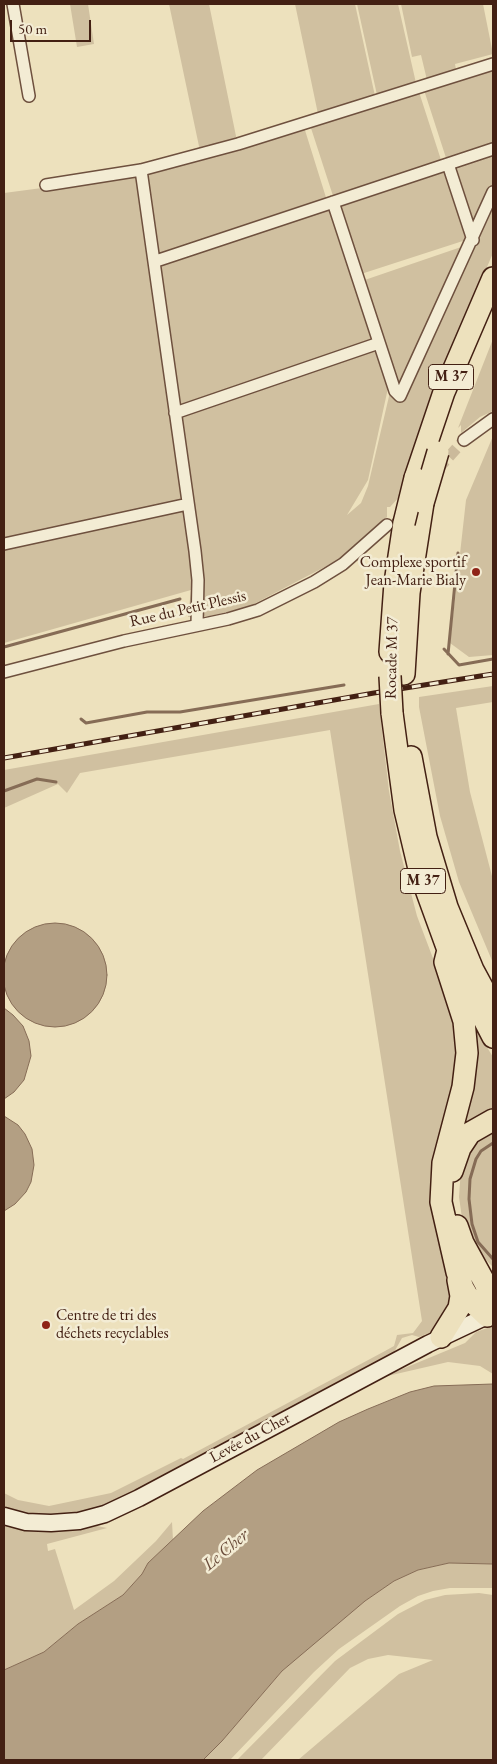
<!DOCTYPE html>
<html>
<head>
<meta charset="utf-8">
<style>
  body { margin:0 }
  #map { position:relative; width:497px; height:1764px; overflow:hidden; background:#ede1bd; font-family:"EB Garamond",serif }
  canvas { display:block }
  .frame { position:absolute; inset:0; border:5px solid #432013; pointer-events:none }
  .scale { position:absolute; left:10px; top:20px; width:81px; height:22px; box-sizing:border-box; border:2px solid #432013; border-top:0; padding-left:6px; font-size:15px; line-height:18px; white-space:nowrap; color:#432013; -webkit-text-stroke:4px #f3ecd4; paint-order:stroke }
</style>
</head>
<body>
<div id="map">
<canvas width="497" height="1764"></canvas>
<div class="frame"></div>
<div class="scale">50 m</div>
</div>
<script>
const c = document.querySelector('canvas').getContext('2d');
c.lineJoin = 'round';
function paint(path, color) {
  c.fillStyle = color;
  c.fill(path, 'evenodd');
}
function shape(rows) {
  const path = new Path2D();
  for (const r of rows) {
    if (r.length === 3) {
      path.moveTo(r[0] + r[2], r[1]);
      path.arc(r[0], r[1], r[2], 0, 2 * Math.PI);
      continue;
    }
    path.moveTo(r[0], r[1]);
    for (let i = 2; i < r.length; i += 2) path.lineTo(r[i], r[i + 1]);
  }
  return path;
}
function strokePath(path, color, width, dash) {
  c.strokeStyle = color;
  c.lineWidth = width;
  c.lineCap = dash ? 'butt' : 'round';
  c.setLineDash(dash || []);
  c.stroke(path);
}
function write(font, color, halo, rows, align = 'center') {
  c.font = font + ' "EB Garamond",serif';
  c.lineWidth = 5;
  c.setLineDash([]);
  c.textBaseline = 'middle';
  c.strokeStyle = halo;
  c.fillStyle = color;
  for (const [text, x, y, turn = 0] of rows) {
    c.save();
    c.translate(x, y);
    c.rotate((+turn || 0) * Math.PI / 180);
    c.textAlign = isNaN(turn) ? turn : align;
    if (halo) c.strokeText(text, 0, 0);
    c.fillText(text, 0, 0);
    c.restore();
  }
}
const green = shape([
  [70,4,88,4,94,44,77,47],
  [169,4,209,4,237,141,200,151],
  [295,4,355,4,375,96,318,114],
  [357,4,398,4,416,83,377,95],
  [401,4,483,4,493,54,455,64,456,70,427,80,421,55,412,57],
  [493,69,493,146,447,161,424,90],
  [419,92,442,163,334,199,310,125],
  [304,127,353,284,467,245,400,386,388,388,368,480,347,515,361,503,368,486,390,392,401,395,475,246,493,200,493,253,426,410,401,495,390,507,387,507,387,517,373,533,340,559,248,607,210,616,188,617,191,590,4,643,4,193,42,188],
  [493,155,493,183,478,223,474,223,455,171,457,167],
  [442,171,447,174,469,239,361,274,340,209,341,206],
  [493,339,493,411,480,417,461,433,461,425,458,428],
  [493,436,493,655,469,657,450,643,466,500],
  [493,686,493,702,456,708,470,792,493,880,493,963,459,882,440,816,419,707,419,697],
  [379,704,389,791,400,851,417,916,451,1006,457,1027,456,1084,435,1156,457,1295,436,1330,419,1337,412,1335,402,1338,393,1354,107,1506,76,1515,32,1515,4,1508,4,1493,18,1500,49,1506,111,1493,181,1458,183,1459,385,1351,394,1346,397,1335,413,1333,422,1321,330,730,80,773,67,793,58,784,4,808,4,770],
  [466,1013,493,1057,493,1116,463,1134],
  [493,1130,493,1267,473,1247,462,1218,459,1197,461,1168,471,1147,487,1132],
  [493,1326,493,1374,480,1366,448,1362,383,1377,465,1343,476,1332],
  [172,1522,173,1540,148,1563,142,1574,123,1595,78,1624,44,1652,4,1670,4,1525,32,1531,97,1526,107,1528,47,1544,48,1551,55,1549,74,1610,114,1581,156,1541],
  [449,1563,493,1564,493,1588,450,1588,433,1591,418,1596,400,1606,339,1649,314,1672,230,1760,203,1760,222,1741,282,1671,326,1632,365,1601,394,1581,418,1570],
  [479,1593,493,1595,493,1760,298,1760,399,1674,433,1660,388,1655,368,1659,350,1668,261,1760,237,1760,335,1661,398,1614,425,1600,445,1595]
]);
const water = shape([
  [55,975,52],
  [4,1008,13,1015,23,1026,29,1041,31,1056,24,1080,14,1092,4,1099,4,1008],
  [4,1116,18,1125,25,1134,32,1149,34,1165,31,1182,26,1192,15,1204,4,1211,4,1116],
  [493,1384,493,1564,449,1563,418,1570,394,1581,365,1601,282,1671,222,1741,203,1760,4,1760,4,1670,44,1652,78,1624,123,1595,142,1574,148,1563,203,1511,257,1470,339,1422,368,1409,410,1392,434,1386,493,1384]
]);
const stream = shape([
  [4,647,180,599],
  [444,649,459,665,493,659],
  [448,654,458,553],
  [81,719,86,723,147,712,180,712,344,685],
  [4,791,37,779,56,782],
  [493,1143,481,1151,476,1159,470,1179,469,1199,472,1224,478,1242,493,1259]
]);
const streetTunnel = shape([
  [438,469,464,440]
]);
const street = shape([
  [13,4,29,96],
  [448,164,473,240],
  [141,170,195,551,198,580,197,625],
  [46,185,141,170,238,144,493,64],
  [333,202,395,391,400,396,493,192],
  [156,261,493,149],
  [175,413,379,343],
  [464,440,493,419],
  [4,544,188,504],
  [4,672,124,641,228,619,258,610,314,582,343,564,387,525]
]);
const secondary = shape([
  [4,1516,26,1522,51,1523,79,1521,105,1514,139,1498,428,1344,487,1316]
]);
const highway = shape([
  [415,478,444,392,493,278],
  [390,652,395,583,404,523],
  [404,674,409,593,423,503],
  [392,713,405,810,420,873,448,950,493,1037],
  [411,757,426,837,447,907,473,970,493,1007],
  [448,950,445,962,464,1021,467,1053,463,1087,443,1163,441,1202,457,1272,463,1288,470,1300,487,1316],
  [452,1171,460,1148,470,1133,493,1120],
  [457,1226,463,1243,486,1285,488,1295,487,1316],
  [441,1337,459,1308,461,1296,458,1280]
]);
const rail = shape([
  [4,758,374,693,493,674]
]);
const highwayBridge = shape([
  [423,503,438,452],
  [404,523,415,478],
  [390,676,392,713]
]);
const markers = [
  [476,572,5,"#8f2418"],
  [46,1325,5,"#8f2418"]
];
const shields = [
  [451,377,45],
  [423,881,45]
];
const shieldNames = [
  ["M 37",451,377],
  ["M 37",423,881]
];
const poiNames = [
  ["Complexe sportif",466,563],
  ["Jean-Marie Bialy",466,581],
  ["Centre de tri des",56,1316,"left"],
  ["déchets recyclables",56,1334,"left"]
];
const streetNames = [
  ["Rue du Petit Plessis",188,609,-13],
  ["Rocade M 37",392,658,-89],
  ["Levée du Cher",250,1438,-28]
];
const waterNames = [
  ["Le Cher",226,1550,-40]
];
paint(green, '#d0c0a0');
paint(water, '#b39f83');
strokePath(water, '#866c56', 1);
strokePath(stream, '#866c56', 3);
strokePath(streetTunnel, '#cbba9b', 11, [11, 5.5]);
strokePath(street, '#6e503e', 14);
strokePath(secondary, '#432013', 19);
strokePath(highway, '#432013', 24);
strokePath(street, '#f3ecd4', 11);
strokePath(secondary, '#f3ecd4', 16);
strokePath(highway, '#ede1bd', 21);
strokePath(rail, '#432013', 5);
strokePath(rail, '#f3ecd4', 3, [9]);
strokePath(highwayBridge, '#432013', 24, []);
strokePath(highwayBridge, '#ede1bd', 21);
for (const [x, y, r, color] of markers) {
  const dot = new Path2D();
  dot.arc(x, y, r, 0, 2 * Math.PI);
  c.fillStyle = color;
  c.fill(dot);
  strokePath(dot, '#f3ecd4', 2);
}
for (const [x, y, w] of shields) {
  const box = new Path2D();
  box.roundRect(x - w / 2, y - 12.5, w, 25, 4);
  c.fillStyle = '#f3ecd4';
  c.fill(box);
  strokePath(box, '#432013', 1);
}
write('bold 15px', '#432013', null, shieldNames);
write('16px', '#432013', '#f3ecd4', poiNames, 'right');
write('16px', '#432013', '#f3ecd4', streetNames);
write('italic 18px', '#6a4c3a', '#f3ecd4', waterNames);
</script>
</body>
</html>
